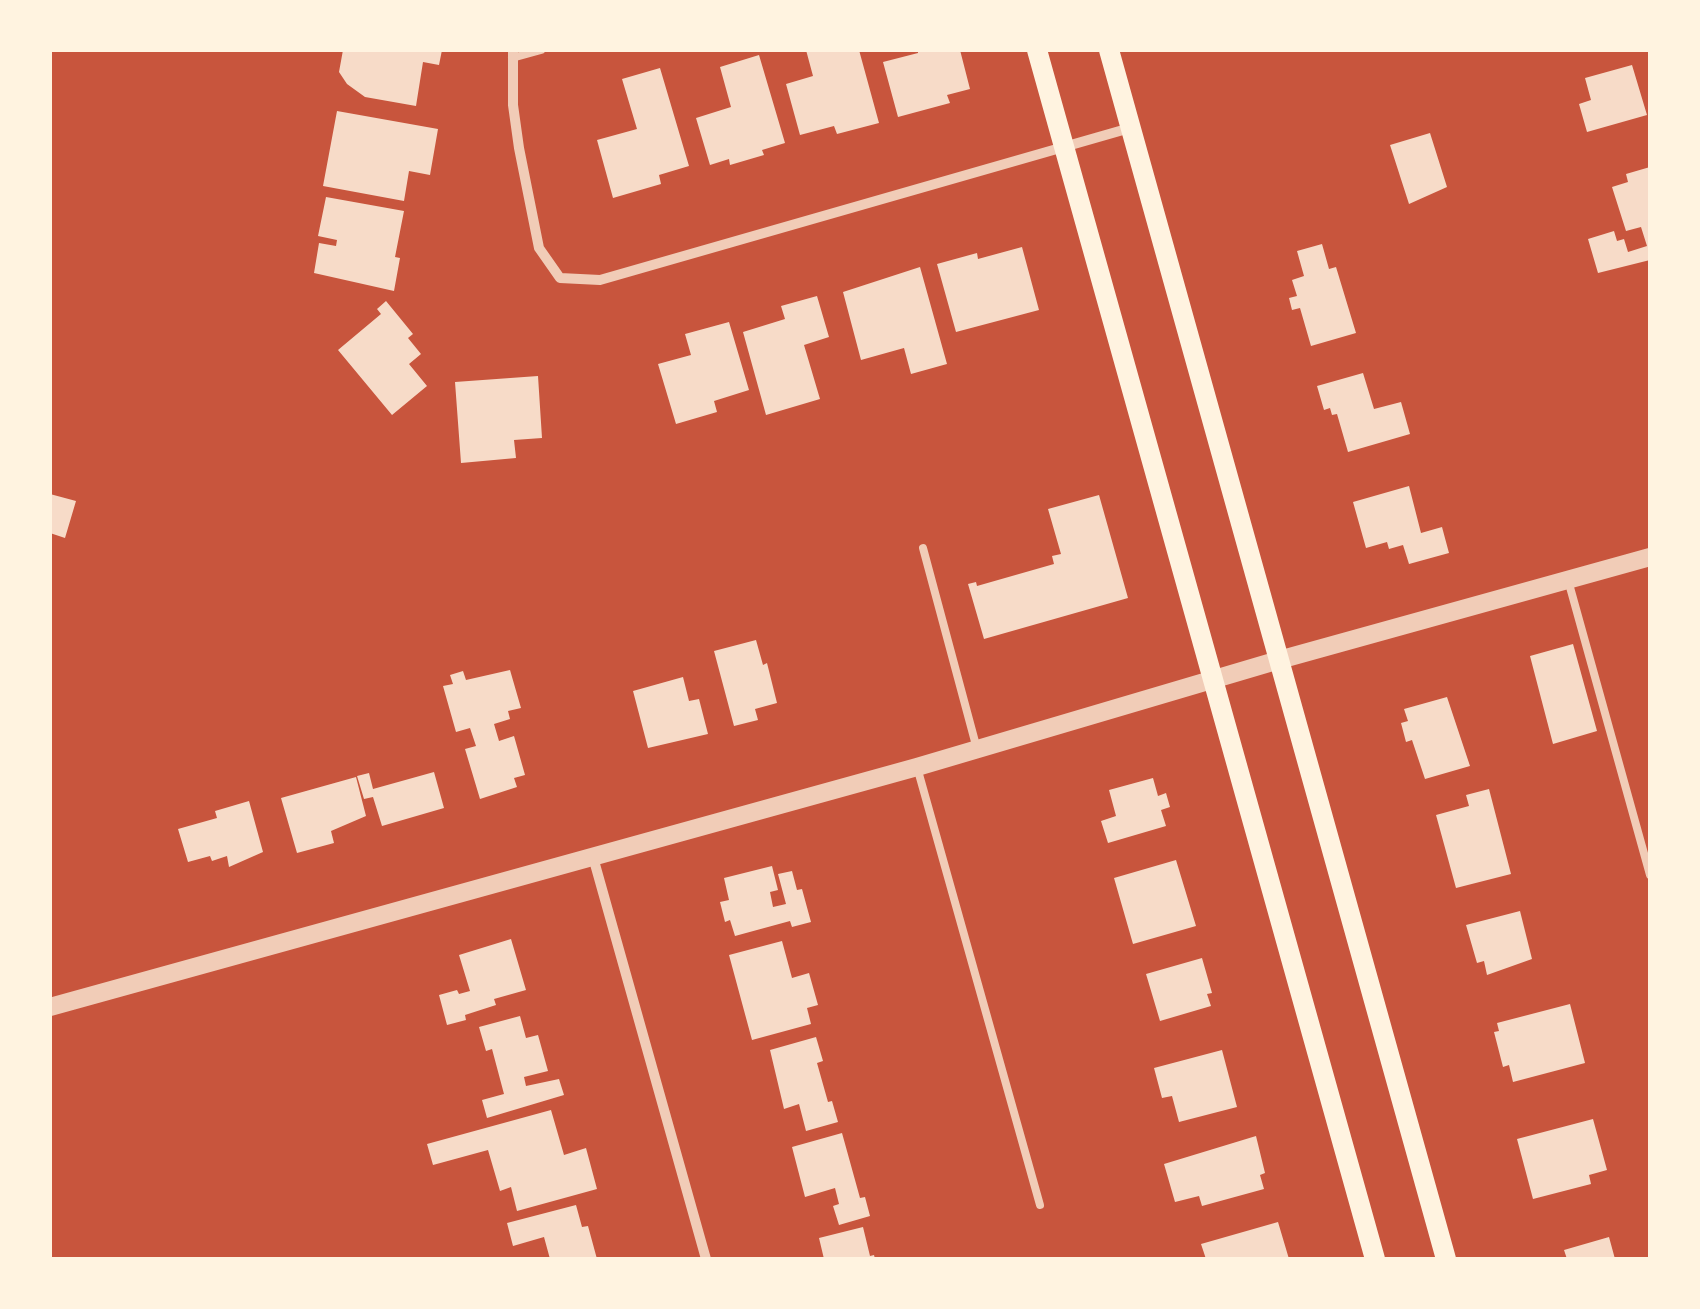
<!DOCTYPE html>
<html>
<head>
<meta charset="utf-8">
<style>
  body { margin:0 }
  #map { position:relative; width:1700px; height:1309px; overflow:hidden; background:#c8553d; font-family:Commissioner,sans-serif }
  canvas { display:block }
  .frame { position:absolute; inset:0; border:52px solid #fff3e0; pointer-events:none }
</style>
</head>
<body>
<div id="map">
<canvas width="1700" height="1309"></canvas>
<div class="frame"></div>
</div>
<script>
const c = document.querySelector('canvas').getContext('2d');
c.lineJoin = 'round';
function paint(path, color) {
  c.fillStyle = color;
  c.fill(path, 'evenodd');
}
function shape(rows) {
  const path = new Path2D();
  for (const r of rows) {
    path.moveTo(r[0], r[1]);
    for (let i = 2; i < r.length; i += 2) path.lineTo(r[i], r[i + 1]);
  }
  return path;
}
function strokePath(path, color, width, dash) {
  c.strokeStyle = color;
  c.lineWidth = width;
  c.lineCap = dash ? 'butt' : 'round';
  c.setLineDash(dash || []);
  c.stroke(path);
}
const building = shape([
  [343,50,442,50,439,65,423,62,416,106,365,97,347,84,339,72],
  [806,50,859,50,879,123,837,134,834,126,800,135,786,84,813,76],
  [918,50,960,50,970,89,947,95,950,103,898,117,883,62,918,53],
  [759,55,785,143,762,150,764,155,730,165,729,159,710,165,696,118,731,107,720,67],
  [1632,65,1647,115,1587,132,1579,104,1591,100,1585,78],
  [660,68,689,166,659,175,661,184,613,198,597,140,637,129,622,79],
  [337,111,438,129,430,175,409,171,404,201,323,186],
  [1430,133,1447,187,1409,204,1390,145],
  [1650,167,1650,260,1598,273,1588,239,1614,231,1617,241,1624,239,1628,252,1647,246,1641,227,1626,231,1612,187,1628,182,1626,174],
  [326,197,404,211,395,257,400,258,394,291,314,273,319,243,336,246,337,240,318,236],
  [1322,244,1329,269,1336,267,1356,333,1311,346,1300,308,1292,310,1289,298,1297,296,1292,280,1304,276,1297,251],
  [1022,247,1039,310,956,332,937,264,977,253,978,259],
  [920,267,947,364,911,374,904,348,861,360,843,292],
  [817,296,829,337,804,345,820,399,766,415,743,332,785,319,781,306],
  [386,301,413,334,408,338,421,354,409,364,427,386,392,415,338,350,381,314,377,309],
  [729,322,749,390,714,401,717,412,676,424,658,364,691,355,685,334],
  [1363,373,1374,409,1401,402,1410,434,1348,452,1337,414,1332,415,1330,408,1324,410,1317,386],
  [538,376,542,438,514,440,516,458,461,463,455,382],
  [1409,486,1421,533,1442,527,1449,553,1409,564,1403,545,1389,549,1387,542,1366,548,1353,502],
  [50,494,76,501,65,538,50,533],
  [1099,495,1128,598,984,639,968,584,976,582,977,586,1054,564,1052,556,1061,554,1048,509],
  [756,640,763,665,767,663,777,703,755,709,758,720,734,726,714,651],
  [1573,644,1597,731,1553,744,1530,656],
  [510,670,521,708,508,711,510,719,494,724,499,741,514,736,525,775,514,778,517,787,480,799,465,749,476,746,470,728,456,732,443,686,453,684,450,675,463,671,466,680],
  [683,677,689,701,699,699,708,734,648,748,633,691],
  [1447,697,1470,766,1425,779,1412,740,1406,742,1401,723,1408,721,1404,709],
  [434,772,444,808,382,826,373,797,364,799,357,776,369,773,373,789],
  [356,777,366,816,331,831,334,843,297,853,281,798],
  [1153,778,1158,796,1166,793,1170,807,1161,810,1166,826,1108,843,1101,821,1116,816,1109,790],
  [1489,789,1511,874,1456,888,1436,815,1469,806,1466,795],
  [249,801,263,852,229,867,227,856,212,861,210,856,188,862,178,829,217,818,215,811],
  [1176,860,1196,926,1133,944,1114,878],
  [772,866,778,890,770,892,773,907,786,904,778,874,792,871,797,890,802,889,811,922,792,927,790,921,735,936,730,920,725,922,720,902,729,900,724,878],
  [1520,911,1532,959,1487,975,1484,961,1477,963,1466,925],
  [511,939,526,990,494,999,496,1005,465,1015,466,1020,447,1025,439,995,457,990,459,994,470,991,459,955],
  [782,941,792,978,809,973,818,1005,807,1008,811,1024,752,1040,729,955],
  [1202,958,1212,993,1207,994,1211,1006,1160,1021,1146,974],
  [1570,1004,1585,1063,1513,1082,1509,1065,1503,1067,1494,1032,1499,1031,1497,1023],
  [520,1016,526,1038,538,1035,548,1071,524,1077,526,1086,559,1079,564,1095,487,1118,482,1100,504,1094,492,1049,486,1051,479,1027],
  [816,1037,823,1061,817,1063,828,1102,832,1101,838,1122,806,1131,799,1104,784,1109,770,1050],
  [1222,1050,1237,1107,1179,1122,1172,1096,1162,1098,1154,1068],
  [551,1110,564,1155,586,1148,597,1189,517,1211,511,1187,500,1191,488,1150,433,1165,427,1144],
  [1593,1119,1607,1170,1589,1175,1591,1184,1533,1199,1517,1139],
  [842,1133,860,1198,865,1197,870,1216,839,1225,833,1206,839,1204,835,1188,805,1197,792,1147],
  [1256,1136,1265,1173,1260,1175,1264,1189,1202,1206,1199,1196,1175,1202,1164,1164],
  [576,1205,582,1227,588,1226,597,1259,550,1259,544,1237,513,1246,507,1223],
  [1278,1222,1289,1259,1206,1259,1201,1244],
  [863,1227,870,1256,874,1255,875,1259,824,1259,819,1238],
  [1609,1237,1615,1259,1567,1259,1564,1250]
]);
const service = shape([
  [512,58,541,50],
  [923,548,977,749],
  [1568,580,1650,875],
  [917,767,1040,1205]
]);
const minor = shape([
  [513,50,513,105,519,148,539,248,560,278,600,280,1130,128],
  [593,857,706,1259]
]);
const tertiary = shape([
  [50,1007,917,767,1279,660,1650,557]
]);
const secondary = shape([
  [1037,50,1375,1259],
  [1109,50,1446,1259]
]);
paint(building, '#f7dbc8');
strokePath(service, '#f1ccb7', 8);
strokePath(minor, '#f1ccb7', 10);
strokePath(tertiary, '#f1ccb7', 18);
strokePath(secondary, '#fff3e0', 20);
</script>
</body>
</html>
